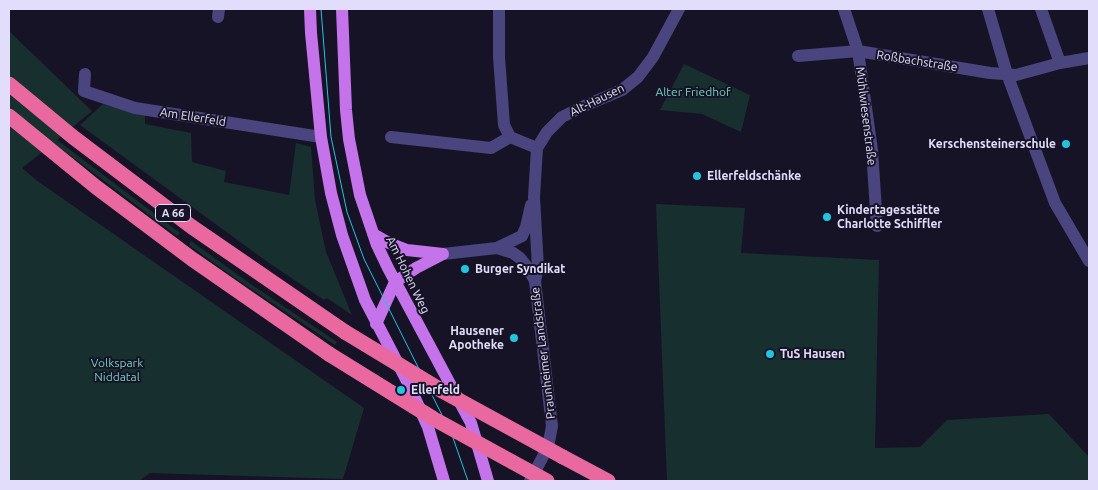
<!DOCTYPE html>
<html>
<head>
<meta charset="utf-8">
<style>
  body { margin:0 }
  #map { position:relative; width:1098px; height:490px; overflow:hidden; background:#171326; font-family:Ubuntu,sans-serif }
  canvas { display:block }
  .frame { position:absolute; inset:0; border:10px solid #e1ddfa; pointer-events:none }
</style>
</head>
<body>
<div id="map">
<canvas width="1098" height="490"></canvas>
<div class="frame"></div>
</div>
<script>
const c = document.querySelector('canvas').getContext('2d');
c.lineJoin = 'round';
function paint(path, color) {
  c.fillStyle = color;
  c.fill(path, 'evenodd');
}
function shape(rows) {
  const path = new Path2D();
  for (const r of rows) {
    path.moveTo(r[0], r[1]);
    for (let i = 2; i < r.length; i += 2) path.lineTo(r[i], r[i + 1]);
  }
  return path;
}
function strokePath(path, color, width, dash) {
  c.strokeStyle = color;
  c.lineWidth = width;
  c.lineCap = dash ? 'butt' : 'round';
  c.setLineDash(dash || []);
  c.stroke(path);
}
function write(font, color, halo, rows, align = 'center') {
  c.font = font + ' Ubuntu,sans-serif';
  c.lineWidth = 4;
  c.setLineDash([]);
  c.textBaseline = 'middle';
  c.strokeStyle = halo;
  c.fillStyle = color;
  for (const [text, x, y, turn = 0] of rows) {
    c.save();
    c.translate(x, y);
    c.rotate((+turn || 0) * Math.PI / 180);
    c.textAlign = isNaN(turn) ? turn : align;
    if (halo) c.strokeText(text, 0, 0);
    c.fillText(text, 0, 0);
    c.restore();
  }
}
const green = shape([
  [9,31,92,111,57,140,180,233,177,236,54,143,22,168,36,180,364,408,343,479,150,473,139,481,9,481],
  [684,64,750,95,741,132,702,114,660,110],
  [103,104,145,115,145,124,191,133,192,162,226,171,224,182,289,195,296,143,311,147,315,200,326,252,352,315,327,298,324,300,269,263,80,125],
  [656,204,745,208,741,253,879,260,875,448,920,447,947,420,1049,414,1089,457,1089,481,667,481],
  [191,241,252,285,337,342,335,345,235,278,189,245]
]);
const minor = shape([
  [499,9,499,57,504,125,510,137,537,148],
  [844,9,858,51,872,150,877,226],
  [988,9,1007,74,1055,203,1089,261],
  [1041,9,1060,63],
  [218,17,219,9],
  [798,56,858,51,990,73,1016,75,1060,63,1089,58],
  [85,74,84,91,135,108,321,137],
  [391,137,491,148,510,137],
  [497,248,522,236,526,227,531,205],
  [443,254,497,248,513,253,520,258,528,268,535,281],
  [530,481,548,447,552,426,535,281,538,268,534,197,537,148,547,132,562,117,584,106,622,90,638,77,653,57,679,9]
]);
const major = shape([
  [310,9,311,33,321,137,331,193,342,235,365,300,409,385,428,427,444,481],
  [342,9,346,110,349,139,360,195,377,245,388,268,471,423,488,481],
  [373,234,389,243,407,250,443,254],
  [376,324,395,282,416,268,443,254]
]);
const highway = shape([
  [9,84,73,137,192,227,345,332],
  [9,116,96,187,192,259,329,354],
  [563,457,608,481]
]);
const tram = shape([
  [321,9,331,137,347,212,364,259,452,435,468,481]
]);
const highwayBridge = shape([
  [345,332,444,392,563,457],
  [329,354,434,419,547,481]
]);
const markers = [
  [1066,144,5,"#23c4e0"],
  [697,176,5,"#23c4e0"],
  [827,217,5,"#23c4e0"],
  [465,269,5,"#23c4e0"],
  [514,338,5,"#23c4e0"],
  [770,354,5,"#23c4e0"],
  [401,390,5,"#23c4e0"]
];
const shields = [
  [173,213,35]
];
const shieldNames = [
  ["A 66",173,213]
];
const streetNames = [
  ["Roßbachstraße",917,61,9],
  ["Alt-Hausen",597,100,-26],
  ["Mühlwiesenstraße",866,116,83],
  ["Am Ellerfeld",193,117,9],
  ["Am Hohen Weg",408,275,64],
  ["Praunheimer Landstraße",543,353,-97]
];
const parkNames = [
  ["Alter Friedhof",693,92],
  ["Volkspark",117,363],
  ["Niddatal",117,377]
];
const poiNames = [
  ["Kerschensteinerschule",1056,144,"right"],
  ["Ellerfeldschänke",707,176],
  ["Kindertagesstätte",837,210],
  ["Charlotte Schiffler",837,224],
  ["Burger Syndikat",475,269],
  ["Hausener",504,331,"right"],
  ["Apotheke",504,345,"right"],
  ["TuS Hausen",780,354],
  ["Ellerfeld",411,390]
];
paint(green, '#172f2f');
strokePath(minor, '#4a457e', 12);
strokePath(major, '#c473eb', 12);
strokePath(highway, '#ea68a0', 15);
strokePath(tram, '#23c4e0', 1);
strokePath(highwayBridge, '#ea68a0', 15);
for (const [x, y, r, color] of markers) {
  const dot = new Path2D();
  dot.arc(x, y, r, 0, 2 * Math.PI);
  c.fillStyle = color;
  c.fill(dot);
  strokePath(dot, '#171326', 2);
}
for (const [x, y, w] of shields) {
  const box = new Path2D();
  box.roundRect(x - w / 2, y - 8.5, w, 17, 4);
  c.fillStyle = '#171326';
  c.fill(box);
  strokePath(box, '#e1ddfa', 1);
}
write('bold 11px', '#e1ddfa', null, shieldNames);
write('12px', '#e1ddfa', '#171326', streetNames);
write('12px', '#72d1be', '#171326', parkNames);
write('bold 12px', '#e1ddfa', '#171326', poiNames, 'left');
</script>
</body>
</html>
